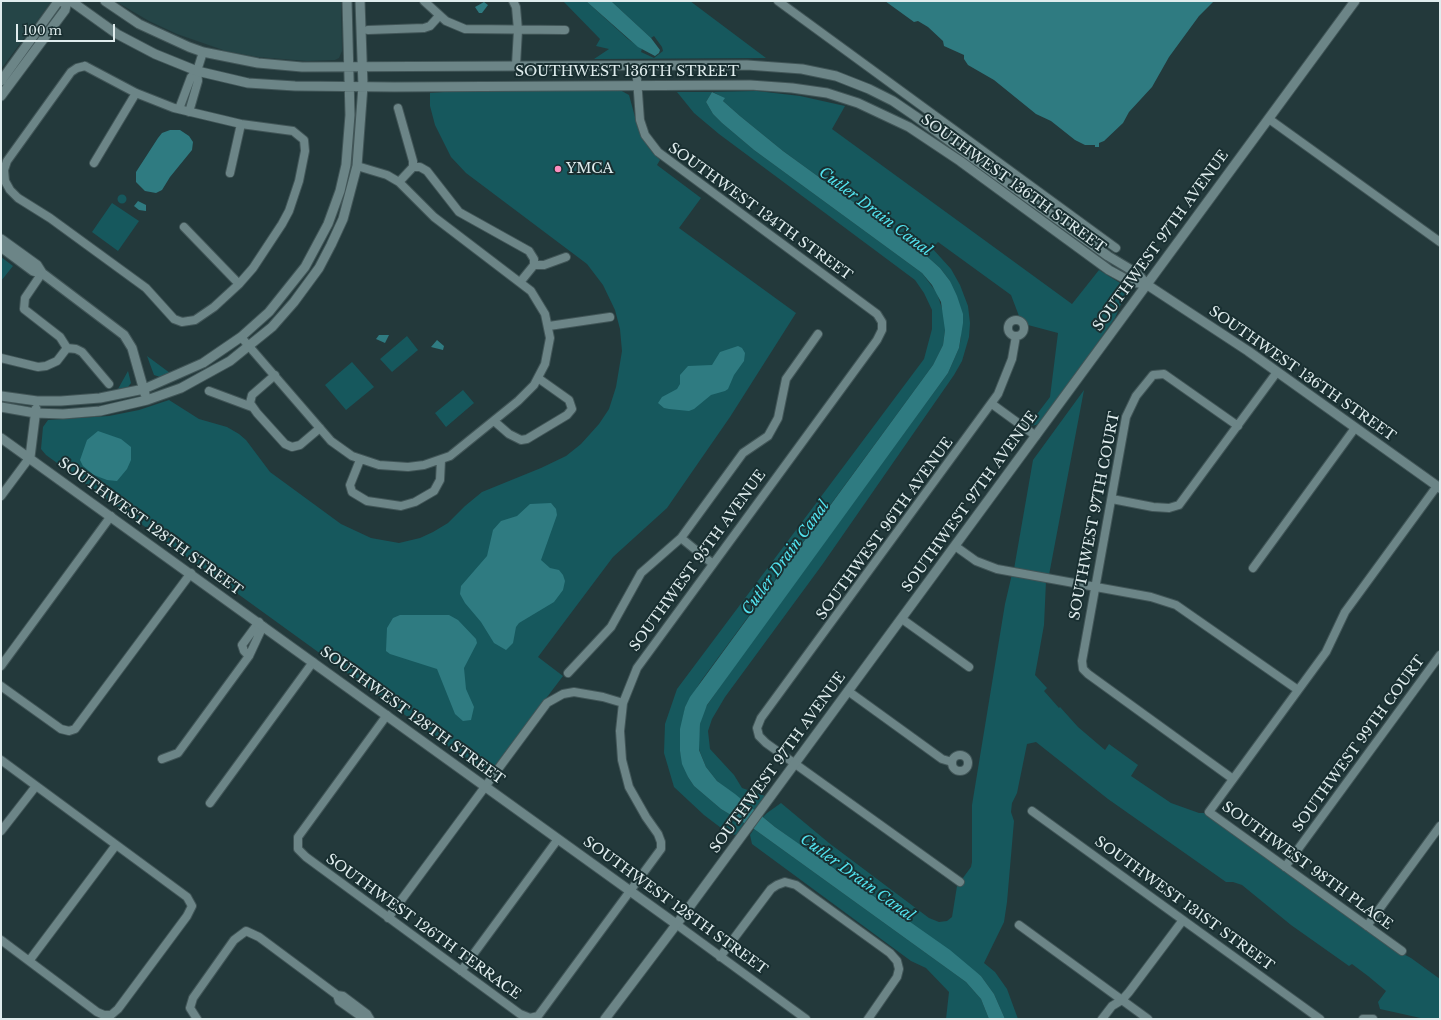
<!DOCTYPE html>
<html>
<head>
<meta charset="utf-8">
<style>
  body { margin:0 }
  #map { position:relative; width:1441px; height:1020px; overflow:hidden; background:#23393b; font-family:"Libre Baskerville",serif }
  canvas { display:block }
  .frame { position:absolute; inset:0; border:2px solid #dfeced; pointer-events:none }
  .scale { position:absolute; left:16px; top:24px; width:99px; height:18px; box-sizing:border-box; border:2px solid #dfeced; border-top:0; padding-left:5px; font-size:12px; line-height:14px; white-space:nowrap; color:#dfeced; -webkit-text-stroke:3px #192f31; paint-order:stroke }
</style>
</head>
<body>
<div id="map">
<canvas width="1441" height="1020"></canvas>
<div class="frame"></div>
<div class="scale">100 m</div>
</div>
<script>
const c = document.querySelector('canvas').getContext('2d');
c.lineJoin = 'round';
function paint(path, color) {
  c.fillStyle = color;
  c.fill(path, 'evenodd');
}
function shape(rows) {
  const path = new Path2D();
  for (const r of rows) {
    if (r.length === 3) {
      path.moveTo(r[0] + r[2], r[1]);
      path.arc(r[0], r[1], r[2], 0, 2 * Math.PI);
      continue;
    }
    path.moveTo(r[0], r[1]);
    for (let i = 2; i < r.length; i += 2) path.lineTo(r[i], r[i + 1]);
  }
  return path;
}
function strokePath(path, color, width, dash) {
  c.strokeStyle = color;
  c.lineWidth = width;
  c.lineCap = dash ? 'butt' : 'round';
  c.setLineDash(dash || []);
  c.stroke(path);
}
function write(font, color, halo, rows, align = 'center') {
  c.font = font + ' "Libre Baskerville",serif';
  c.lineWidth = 4;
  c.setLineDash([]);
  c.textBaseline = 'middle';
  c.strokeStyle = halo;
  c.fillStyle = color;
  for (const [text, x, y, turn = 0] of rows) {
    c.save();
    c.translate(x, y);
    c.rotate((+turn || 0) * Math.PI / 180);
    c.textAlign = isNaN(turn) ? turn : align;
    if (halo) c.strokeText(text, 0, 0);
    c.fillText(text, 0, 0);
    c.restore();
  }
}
const built = shape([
  [1,1,52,1,1,69],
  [115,1,341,1,342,51,339,58,335,60,307,61,258,57,226,51,177,34,149,21]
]);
const green = shape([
  [563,1,586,1,628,39,642,49,641,52,654,58,663,51,662,47,654,36,651,38,611,1,690,1,766,58,594,59,609,49,596,46,600,39],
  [620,90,629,95,638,128,648,147,660,160,657,165,701,198,679,228,796,313,730,417,667,508,613,557,538,657,563,676,488,775,46,455,41,449,43,427,48,420,109,416,139,410,169,400,199,419,227,427,239,434,246,440,270,472,341,524,371,538,399,543,420,538,433,532,448,523,465,506,482,492,541,468,566,456,581,444,599,424,609,409,616,387,622,351,620,329,615,310,603,285,587,264,466,173,451,157,435,125,430,106,430,93,457,91],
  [757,91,800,96,845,106,832,129,1072,304,1099,270,1120,283,1126,292,1115,318,1089,355,1041,422,1036,425,1028,426,1050,397,1058,333,1028,325,1024,319,1019,316,1011,295,938,242,932,248,951,269,960,285,968,306,970,323,969,337,962,361,954,375,822,565,725,697,712,719,708,731,710,749,734,775,742,788,765,796,754,810,717,781,706,767,698,747,700,724,703,711,738,661,948,373,959,348,961,337,950,281,940,268,921,251,783,151,740,116,723,101,724,98,713,92],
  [677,92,712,92,706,102,713,114,722,123,754,150,922,273,937,293,945,318,945,330,943,345,933,365,701,681,685,707,680,736,680,751,688,777,694,786,721,809,744,823,737,835,729,834,704,815,674,787,664,753,665,724,677,689,924,359,932,329,932,310,924,293,915,280,719,134,694,113],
  [122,199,4.5],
  [112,203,139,221,118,251,92,232],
  [1,257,13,266,1,281],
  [407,336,418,350,392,372,380,359],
  [147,356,170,373,160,377,154,375],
  [352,362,374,387,346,410,325,385],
  [128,371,131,383,128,387,118,389],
  [463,390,474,403,446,427,435,413],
  [1084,390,1049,575,1014,569,1033,460],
  [1012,574,1046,581,1044,625,1035,675,1047,688,1044,691,1059,708,1060,707,1078,727,1105,750,1109,744,1138,765,1131,776,1171,803,1199,813,1204,813,1394,949,1411,958,1440,979,1440,1019,1425,1019,1380,1009,1378,1002,1386,991,1368,976,1352,964,1349,966,1291,925,1242,885,1233,882,1226,882,1108,799,1036,742,1027,744,1017,793,1012,803,1011,812,1014,821,1007,902,1004,922,984,963,995,972,1007,989,1018,1019,1005,1019,994,994,981,976,775,827,763,817,767,813,781,803,829,843,929,918,939,922,947,921,952,917,957,886,971,867,972,862,972,805,1005,604],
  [754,829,966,982,981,999,989,1019,946,1019,949,992,926,968,911,961,752,844,750,835]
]);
const water = shape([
  [586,1,611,1,651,38,660,50,659,53,655,56,638,47],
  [885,1,1214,1,1199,16,1169,57,1152,87,1129,112,1123,123,1104,141,1099,143,1099,147,1095,147,1095,145,1085,145,1075,140,1051,121,1036,114,994,80,968,65,964,59,964,55,944,46,943,41,928,27,918,21,914,22],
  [484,2,488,5,482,13,479,13,475,7],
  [712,92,725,98,723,101,740,116,783,151,921,251,940,268,950,281,957,296,963,314,963,323,959,348,948,373,707,705,700,724,699,750,706,767,717,781,735,794,775,827,950,950,981,976,994,994,1005,1019,989,1019,981,999,966,982,754,829,721,809,694,786,688,777,682,764,680,751,680,729,685,707,690,697,933,365,943,345,945,330,941,302,932,285,922,273,754,150,722,123,713,114,706,102],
  [170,130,180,130,189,136,193,142,192,150,170,177,162,190,156,193,145,191,136,182,136,172,158,138,162,133],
  [138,201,146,205,146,211,139,210,134,206],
  [379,335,389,335,385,343,376,339],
  [437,340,444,346,443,350,431,347],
  [738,346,742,348,745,353,744,361,734,375,728,389,725,391,711,395,694,409,689,411,669,409,664,408,658,403,662,397,677,389,680,384,680,375,688,366,712,365,720,352],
  [98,431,121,439,131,447,131,460,127,469,117,481,107,480,94,475,83,466,80,460,87,440],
  [551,503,556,509,557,515,541,560,550,568,559,570,563,575,565,581,563,590,554,602,519,623,516,627,513,643,506,650,494,643,481,622,465,603,460,594,461,586,487,556,493,530,501,521,517,516,530,504],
  [400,615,449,615,458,620,476,639,477,643,464,668,466,689,474,707,471,720,463,721,455,714,437,669,390,654,386,651,387,628,393,618]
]);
const minor = shape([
  [424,1,446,21,465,29,565,30],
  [513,1,516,7,518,30,516,65],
  [778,1,1116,248],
  [368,30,424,28,430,26,439,16],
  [85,66,136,93,174,108,241,124,293,131,304,140,305,151,299,181,289,211,282,224,253,268,239,284,214,307,195,320,182,322,174,319,146,288,50,218,18,198,10,190,5,181,4,170,7,161,71,72,77,68,85,66],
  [398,108,413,161,413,167,399,182],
  [179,109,191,77,197,71,203,52],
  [189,112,198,81,197,71],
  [1269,119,1440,242],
  [94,163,136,93],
  [413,167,420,167,427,171,459,212,529,251,534,259,534,265,521,281],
  [230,173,241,124],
  [184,227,239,284],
  [534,265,544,265,566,257],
  [42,273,25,298,24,309,60,337,67,348],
  [1016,328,8],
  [549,326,610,317],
  [241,337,331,441,352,456,379,465,408,467,424,465,450,456,518,401,534,385,545,364,550,338,545,314,531,291,434,217,399,182,387,175,357,166],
  [67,348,76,349,82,352,109,384],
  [1,358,38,367,46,366,57,361,67,348],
  [275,375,252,395,250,403,257,413,285,444,292,447,300,445,320,428],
  [209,391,252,407],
  [992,404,1036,436],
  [494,421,509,434,521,440,527,439,567,415,572,409,569,400,538,378],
  [360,460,350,485,352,492,367,501,401,506,415,502,434,491,440,480,441,460],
  [1,496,30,457],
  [1112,499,1153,507,1169,508,1179,505,1277,372],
  [681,538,713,564],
  [955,546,976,561,997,569,1151,597,1176,605,1298,690],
  [1253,568,1355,428],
  [902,619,969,667],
  [249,656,244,651,242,645,259,622],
  [1,666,111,516],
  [568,673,611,627,641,573,681,538,743,453,768,436,778,418,786,379,818,334],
  [1,686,61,729,69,731,75,729,191,573],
  [848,691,942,759,952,762],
  [387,715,298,837,298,849,306,857,520,1014,530,1018,538,1016,661,849,661,842,658,834,646,817,629,787,622,760,620,731,623,703,637,668,877,340,882,330,882,322,877,314,658,152,645,135,640,120,636,65],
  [960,763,8],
  [162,759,178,753,249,656,263,626],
  [1,760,187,897,192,906,187,916,118,1009,111,1015,104,1015,97,1012,1,940],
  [1233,779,1088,674,1083,669,1082,661,1126,417,1136,396,1153,375,1164,374,1238,426],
  [210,803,313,662],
  [1032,811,1320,1019],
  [1,831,36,786],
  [1285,867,1440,655],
  [960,882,766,743,759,736,757,728,761,718,998,394,1012,359,1016,336],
  [388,918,547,703,563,694,574,692,603,697,623,703],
  [676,924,806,1019],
  [1019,925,1148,1019],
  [1367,926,1440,826],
  [1402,951,1209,812,1326,652,1345,612,1437,486],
  [720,957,771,889,777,885,785,882,796,885,890,953,897,961,899,969,897,977,868,1019],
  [29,961,116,845],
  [461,971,558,839],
  [337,995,339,1001,363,1018,366,1019],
  [197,1019,190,1008,193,998,234,940,246,931,259,937,337,995,343,996,367,1014,370,1019],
  [1102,1019,1112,1006,1122,1000,1129,992,1183,920],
  [1363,1019,1373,1019]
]);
const tertiary = shape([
  [71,1,117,34,155,54,197,71,248,83,295,86,394,87,750,85,792,88,827,93,858,103,909,127,960,161,1109,270,1131,282,1146,284],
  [105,1,139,24,189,47,203,52,258,63,302,67,747,65,802,69,836,76,869,89,893,101,915,116,1108,256,1138,274,1146,284,1248,351,1440,488],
  [1,81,57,3,61,1],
  [1,96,65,10,67,1],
  [1,239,37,265,42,273],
  [1,247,33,271,42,273,124,335,132,348,145,394],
  [1,396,37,401,61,401,100,398,144,389,203,363,241,337,269,312,305,267,328,224,340,191,346,165,350,115,347,1],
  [1,407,35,413,63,414,100,411,147,400,181,388,230,361,272,327,294,302,319,268,331,245,343,219,357,166,363,86,360,1],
  [1,438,676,924],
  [30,457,36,409],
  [605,1019,685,913,1355,1]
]);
const markers = [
  [558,169,4,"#fd8ebf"]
];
const streetNames = [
  ["SOUTHWEST 136TH STREET",627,72],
  ["SOUTHWEST 136TH STREET",1013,184,36],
  ["SOUTHWEST 134TH STREET",760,212,36],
  ["SOUTHWEST 97TH AVENUE",1161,241,-54],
  ["SOUTHWEST 136TH STREET",1302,374,35],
  ["SOUTHWEST 97TH AVENUE",970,502,-54],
  ["SOUTHWEST 97TH COURT",1095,516,-79],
  ["SOUTHWEST 128TH STREET",150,527,36],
  ["SOUTHWEST 96TH AVENUE",885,529,-54],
  ["SOUTHWEST 95TH AVENUE",698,561,-54],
  ["SOUTHWEST 128TH STREET",412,716,36],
  ["SOUTHWEST 99TH COURT",1359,744,-54],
  ["SOUTHWEST 97TH AVENUE",778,763,-54],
  ["SOUTHWEST 98TH PLACE",1307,866,36],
  ["SOUTHWEST 131ST STREET",1184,904,36],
  ["SOUTHWEST 128TH STREET",675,906,36],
  ["SOUTHWEST 126TH TERRACE",423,927,36]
];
const poiNames = [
  ["YMCA",566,169]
];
const waterNames = [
  ["Cutler Drain Canal",875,212,37],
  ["Cutler Drain Canal",786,558,-54],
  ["Cutler Drain Canal",857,878,36]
];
paint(built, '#254547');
paint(green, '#16585d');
paint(water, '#2f7b81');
strokePath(minor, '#415557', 10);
strokePath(tertiary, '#415557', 11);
strokePath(minor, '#6c8587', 8);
strokePath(tertiary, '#6c8587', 9);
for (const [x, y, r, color] of markers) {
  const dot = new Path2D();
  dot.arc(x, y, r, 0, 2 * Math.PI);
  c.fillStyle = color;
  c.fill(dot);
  strokePath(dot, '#192f31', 1.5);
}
write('14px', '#dfeced', '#192f31', streetNames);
write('14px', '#dfeced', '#192f31', poiNames, 'left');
write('italic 15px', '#52e3ef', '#192f31', waterNames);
</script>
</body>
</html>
